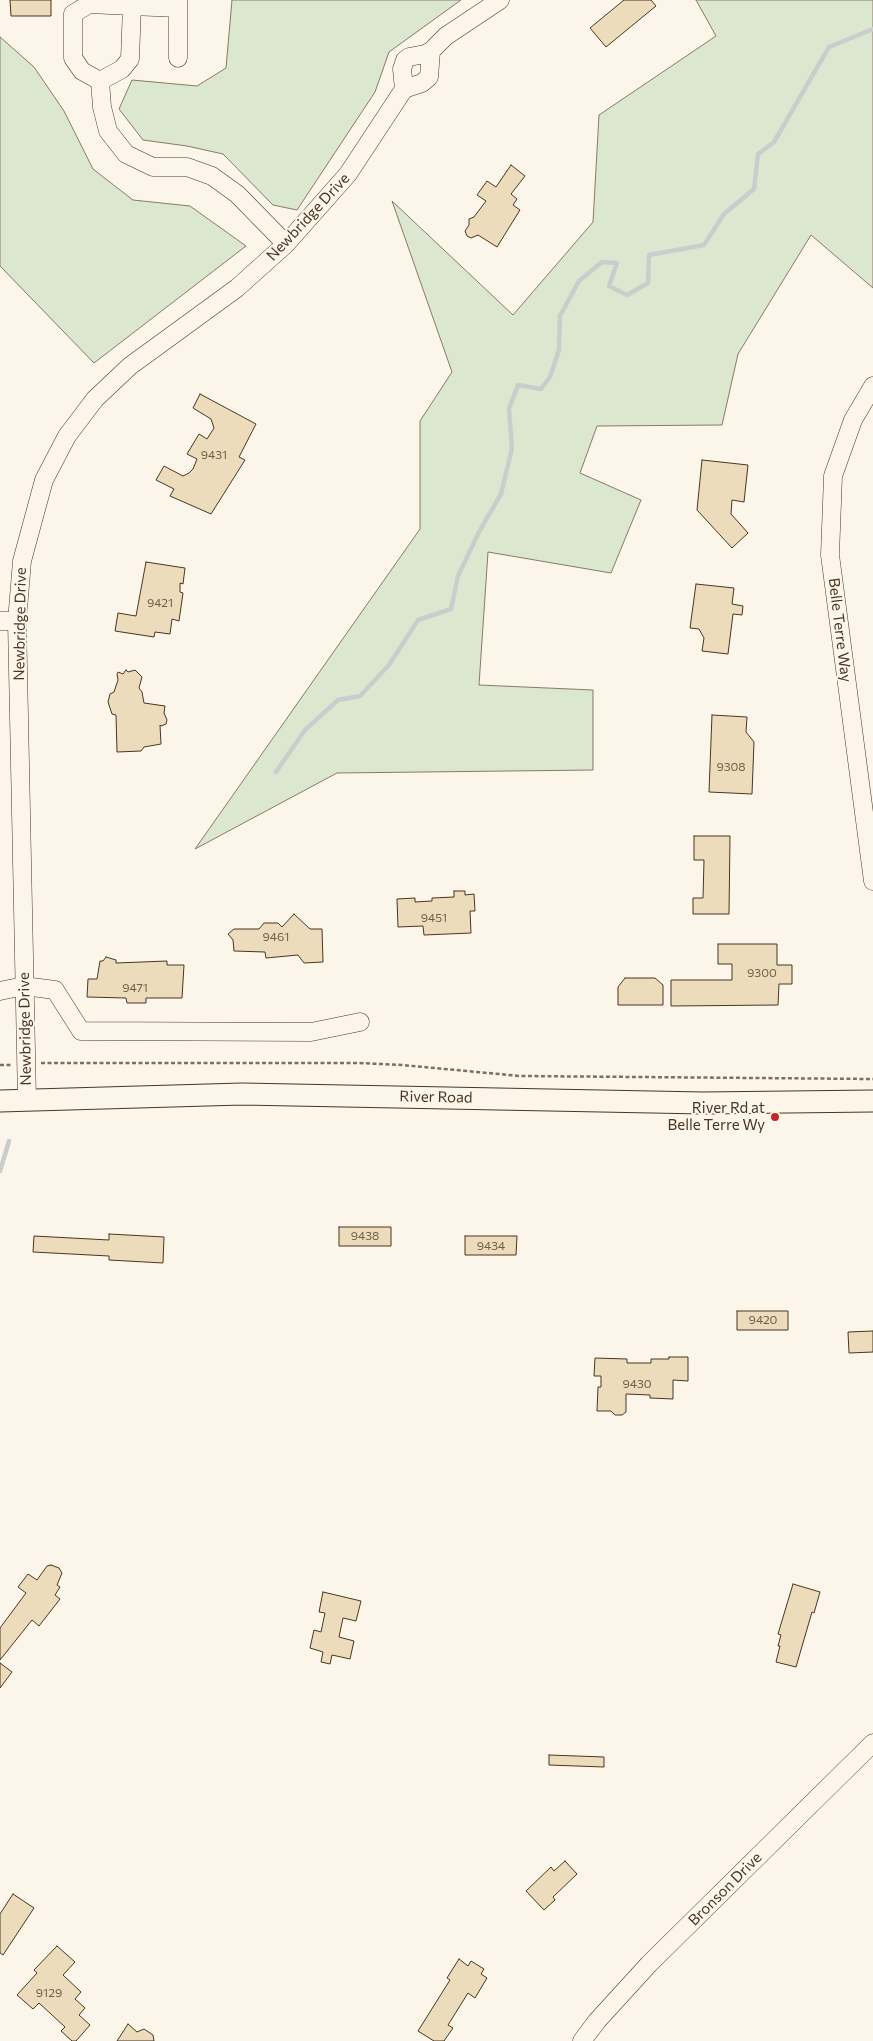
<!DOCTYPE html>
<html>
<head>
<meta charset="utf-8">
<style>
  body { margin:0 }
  canvas { display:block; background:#fbf6e9 }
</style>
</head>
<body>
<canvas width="873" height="2041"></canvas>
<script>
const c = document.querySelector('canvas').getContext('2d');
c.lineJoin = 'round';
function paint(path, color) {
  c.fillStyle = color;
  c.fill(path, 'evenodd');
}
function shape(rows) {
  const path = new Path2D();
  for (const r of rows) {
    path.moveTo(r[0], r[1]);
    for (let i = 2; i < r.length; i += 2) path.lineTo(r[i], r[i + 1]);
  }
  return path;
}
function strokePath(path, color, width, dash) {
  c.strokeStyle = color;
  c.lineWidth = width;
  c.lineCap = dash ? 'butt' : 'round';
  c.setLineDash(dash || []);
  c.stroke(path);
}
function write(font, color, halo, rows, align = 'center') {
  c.font = font + ' Commissioner,sans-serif';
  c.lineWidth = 4;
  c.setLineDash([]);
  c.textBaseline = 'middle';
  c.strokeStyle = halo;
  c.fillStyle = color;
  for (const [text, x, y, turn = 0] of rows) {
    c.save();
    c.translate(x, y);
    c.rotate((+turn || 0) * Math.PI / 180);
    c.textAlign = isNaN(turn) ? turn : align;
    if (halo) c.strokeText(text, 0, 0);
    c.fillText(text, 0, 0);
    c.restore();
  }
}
const green = shape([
  [232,0,461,0,389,52,375,92,297,210,273,205,223,154,187,146,143,140,119,109,132,80,197,86,226,68,232,0],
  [696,0,873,0,873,288,811,235,738,354,722,425,597,426,580,473,641,500,611,573,488,552,479,685,593,690,593,770,337,773,195,849,420,529,420,421,452,372,392,201,513,315,593,222,599,115,716,36,696,0],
  [0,37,34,67,64,111,93,169,133,200,190,206,246,246,94,363,0,266,0,37]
]);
const stream = shape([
  [276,772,305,730,338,700,360,696,389,665,418,620,451,609,458,576,479,532,501,494,512,448,509,409,518,385,541,389,550,377,559,350,560,316,579,281,602,262,617,263,609,286,627,295,648,283,649,255,704,245,724,214,754,189,758,154,774,142,829,47,873,29],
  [0,1171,9,1141]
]);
const building = shape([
  [10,0,51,0,51,16,11,16,10,0],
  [624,0,651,0,656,6,606,47,590,28,624,0],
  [511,165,525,176,511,194,517,199,513,205,520,210,497,247,478,235,471,238,467,236,465,231,469,225,469,219,474,217,486,201,477,195,487,181,496,187,511,165],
  [200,394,256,424,239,457,245,460,211,514,170,496,174,489,156,480,164,466,183,476,189,473,193,469,197,459,187,454,199,434,207,439,214,428,211,419,193,408,200,394],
  [702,460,748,465,744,502,732,500,731,514,748,533,732,548,697,510,702,460],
  [146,562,185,568,183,584,180,583,180,592,183,593,179,621,172,619,170,634,155,632,154,637,115,631,118,613,136,616,146,562],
  [696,584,734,588,732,604,743,606,742,615,733,614,728,654,702,651,704,638,699,629,690,628,696,584],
  [126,670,128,672,135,670,142,677,139,688,142,692,144,703,165,706,164,713,167,720,166,724,161,726,160,725,161,744,144,747,141,751,117,752,116,715,112,714,108,702,110,694,114,692,118,680,117,674,118,672,123,674,126,670],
  [712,715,747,717,746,732,754,742,752,794,709,792,712,715],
  [694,836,730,836,729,914,693,914,693,898,703,898,704,860,694,860,694,836],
  [454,891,465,891,465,895,474,894,475,911,470,911,471,933,424,935,423,926,398,927,397,899,415,898,415,902,432,901,432,898,454,897,454,891],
  [294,914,310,929,322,929,323,962,304,963,298,955,266,958,265,952,234,951,233,940,228,934,234,929,259,929,264,923,278,923,282,927,294,914],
  [718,944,777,944,777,965,792,965,792,984,779,984,778,1005,671,1006,671,980,732,980,732,964,718,964,718,944],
  [106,957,116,960,116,963,167,961,167,965,184,965,182,998,146,998,146,1003,127,1003,126,998,87,997,88,979,97,979,100,961,103,961,106,957],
  [625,978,655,978,663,985,663,1005,618,1005,618,987,625,978],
  [339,1227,391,1227,391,1246,339,1246,339,1227],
  [109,1234,164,1237,163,1263,109,1260,109,1256,33,1252,34,1236,109,1240,109,1234],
  [465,1236,517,1236,516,1255,465,1255,465,1236],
  [737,1311,788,1311,788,1330,737,1330,737,1311],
  [873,1331,873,1352,849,1353,848,1332,873,1331],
  [669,1357,688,1357,688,1381,673,1380,673,1399,650,1398,650,1395,626,1394,626,1412,622,1415,615,1415,611,1411,597,1411,598,1387,601,1387,601,1376,594,1376,595,1358,627,1359,627,1363,651,1363,651,1359,669,1359,669,1357],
  [51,1565,59,1568,62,1573,57,1585,60,1587,55,1595,60,1599,39,1626,32,1620,0,1660,0,1628,26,1593,18,1587,28,1574,37,1580,47,1566,51,1565],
  [793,1584,820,1592,814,1613,812,1612,796,1667,776,1662,780,1646,778,1646,781,1635,778,1634,793,1584],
  [323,1592,361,1601,356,1621,343,1618,339,1637,354,1641,350,1659,332,1655,330,1664,321,1662,323,1652,310,1648,314,1630,321,1632,325,1613,319,1612,323,1592],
  [0,1663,12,1672,0,1688,0,1663],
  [549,1755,604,1757,604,1767,549,1765,549,1755],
  [565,1861,577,1874,553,1897,555,1900,544,1910,526,1891,551,1867,554,1871,565,1861],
  [13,1894,34,1908,3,1955,0,1953,0,1914,13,1894],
  [57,1946,75,1962,63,1975,81,1992,75,1999,85,2008,79,2015,90,2025,76,2041,72,2041,61,2031,65,2027,39,2003,33,2009,17,1995,37,1973,34,1970,57,1946],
  [459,1959,468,1966,471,1961,484,1969,481,1974,487,1978,475,1998,468,1993,448,2025,453,2028,444,2041,434,2041,418,2031,450,1980,447,1978,459,1959],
  [128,2024,137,2032,144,2029,153,2035,154,2041,117,2041,128,2024]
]);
const path = shape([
  [41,1063,359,1063,402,1065,520,1076,873,1079],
  [0,1065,11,1065]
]);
const minor = shape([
  [132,6,178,8,178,0],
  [178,58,178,8],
  [100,81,82,71,73,58,73,14,89,4,132,6,130,59,122,69,100,81,102,107,108,131,126,154,153,167,187,167,212,176,237,194,286,244],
  [404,89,402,69,405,60,409,57,425,54,431,51,446,36,500,0],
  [873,386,853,420,833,476,830,555,873,881],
  [0,621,17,621],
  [0,991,24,986,55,990,81,1031,311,1032,360,1022],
  [27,1100,17,621,22,561,44,480,67,436,95,399,130,366,237,288,286,244,348,174,404,89,422,83,429,77,431,51],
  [582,2041,597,2021,649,1964,873,1743]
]);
const major = shape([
  [0,1101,242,1094,703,1103,873,1101]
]);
const markers = [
  [775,1117,5,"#c62828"]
];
const numberNames = [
  ["9431",214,455],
  ["9421",160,603],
  ["9308",731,767],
  ["9451",434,918],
  ["9461",276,937],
  ["9300",762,973],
  ["9471",135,988],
  ["9438",365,1236],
  ["9434",491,1246],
  ["9420",763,1320],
  ["9430",637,1384],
  ["9129",49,1993]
];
const streetNames = [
  ["Newbridge Drive",308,217,-47],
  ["Newbridge Drive",20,624,-89],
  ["Belle Terre Way",840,630,83],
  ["Newbridge Drive",25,1029,-91],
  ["River Road",436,1097,1],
  ["Bronson Drive",725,1889,-45]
];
const poiNames = [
  ["River Rd at",765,1108],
  ["Belle Terre Wy",765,1125]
];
paint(green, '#dce7d0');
strokePath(green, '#887966', 1);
strokePath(stream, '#c9cecd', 4.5);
paint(building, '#ecdcbc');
strokePath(building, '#4a3520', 1);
strokePath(minor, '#4a3520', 19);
strokePath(major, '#4a3520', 23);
strokePath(path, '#7f6f5c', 2.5, [4, 2.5]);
strokePath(minor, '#fbf6e9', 18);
strokePath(major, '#fbf6e9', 21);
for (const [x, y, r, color] of markers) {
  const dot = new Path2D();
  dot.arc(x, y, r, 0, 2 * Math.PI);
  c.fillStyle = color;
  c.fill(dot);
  strokePath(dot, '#fbf6e9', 2);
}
write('12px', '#725f47', null, numberNames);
write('15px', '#4a3520', '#fbf6e9', streetNames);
write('15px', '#4a3520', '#fbf6e9', poiNames, 'right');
</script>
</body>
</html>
